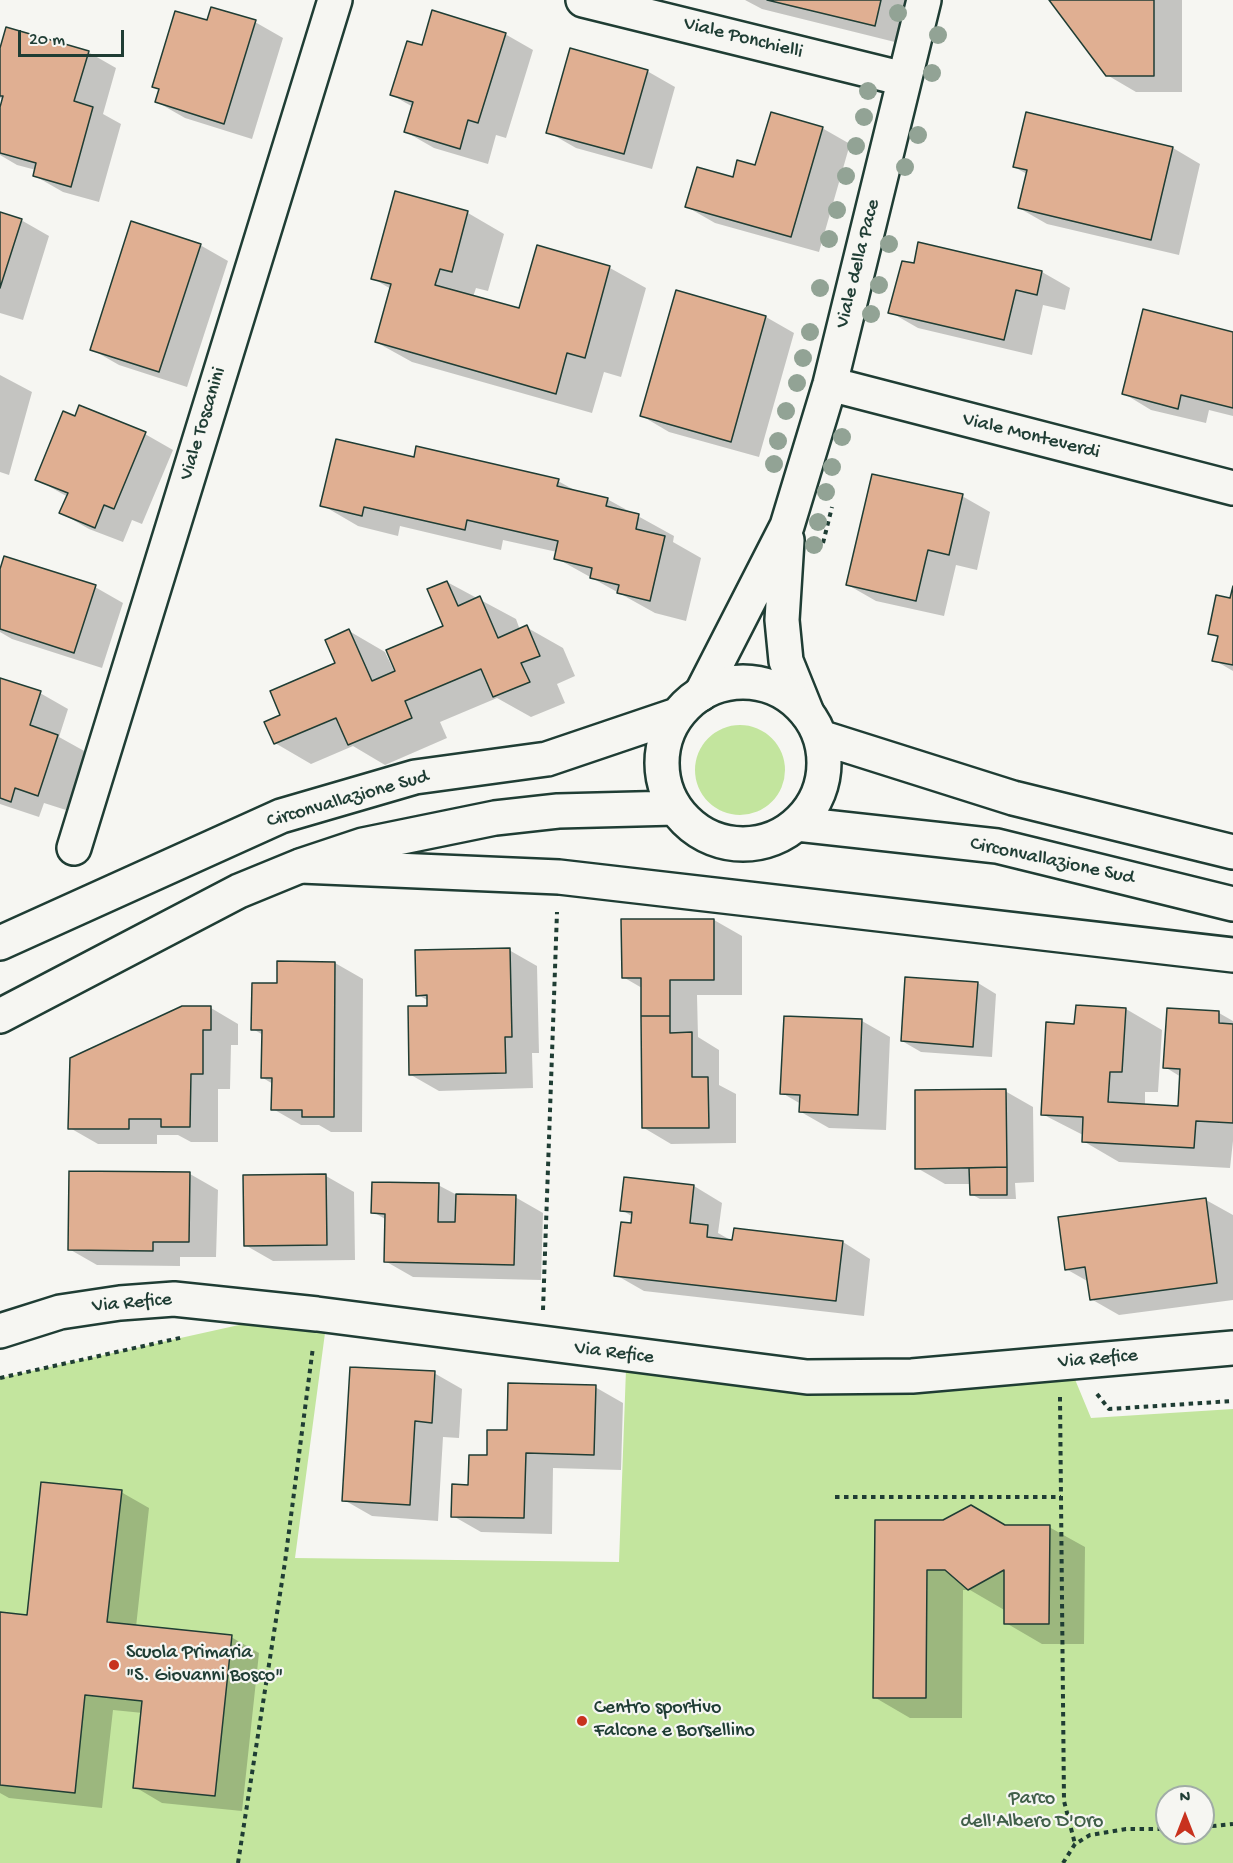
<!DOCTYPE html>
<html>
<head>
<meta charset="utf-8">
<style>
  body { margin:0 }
  #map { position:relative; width:1233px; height:1863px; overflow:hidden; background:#f6f6f2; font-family:"Gochi Hand",sans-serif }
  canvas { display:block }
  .north { position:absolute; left:1155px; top:1785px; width:60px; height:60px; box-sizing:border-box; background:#f6f6f2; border:2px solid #a0aca6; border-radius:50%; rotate:0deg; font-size:16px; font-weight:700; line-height:24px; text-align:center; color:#1f3d34 }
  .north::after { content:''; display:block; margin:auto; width:21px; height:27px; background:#c8321e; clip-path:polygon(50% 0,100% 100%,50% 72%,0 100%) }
  .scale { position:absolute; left:18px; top:30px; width:106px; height:27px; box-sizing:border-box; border:3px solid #1f3d34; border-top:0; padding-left:8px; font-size:18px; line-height:21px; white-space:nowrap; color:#1f3d34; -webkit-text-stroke:4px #f6f6f2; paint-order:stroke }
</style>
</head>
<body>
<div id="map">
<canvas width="1233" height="1863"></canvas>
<div class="north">N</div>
<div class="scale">20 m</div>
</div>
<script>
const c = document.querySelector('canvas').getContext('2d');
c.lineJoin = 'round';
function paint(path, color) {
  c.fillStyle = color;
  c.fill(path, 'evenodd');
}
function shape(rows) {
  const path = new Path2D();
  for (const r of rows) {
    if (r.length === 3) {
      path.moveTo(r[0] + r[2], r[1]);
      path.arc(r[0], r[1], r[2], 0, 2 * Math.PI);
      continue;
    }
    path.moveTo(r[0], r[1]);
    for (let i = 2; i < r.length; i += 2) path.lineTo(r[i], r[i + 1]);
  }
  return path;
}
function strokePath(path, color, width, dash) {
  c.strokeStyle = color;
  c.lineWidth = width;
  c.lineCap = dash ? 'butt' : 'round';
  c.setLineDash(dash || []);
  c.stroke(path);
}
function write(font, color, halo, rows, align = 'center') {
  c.font = font + ' "Gochi Hand",sans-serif';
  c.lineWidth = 4.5;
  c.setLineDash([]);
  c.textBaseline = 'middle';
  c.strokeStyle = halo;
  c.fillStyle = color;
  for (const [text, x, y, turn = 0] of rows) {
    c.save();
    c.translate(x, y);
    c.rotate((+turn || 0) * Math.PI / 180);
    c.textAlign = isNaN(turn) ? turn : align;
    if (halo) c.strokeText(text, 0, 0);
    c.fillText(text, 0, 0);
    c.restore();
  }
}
const green = shape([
  [740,770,45],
  [248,1323,325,1333,295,1558,619,1562,626,1369,1074,1377,1091,1418,1233,1409,1233,1863,0,1863,0,1378],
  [1167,1797,1203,1797,1203,1833,1167,1833]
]);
const shadow = shape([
  [745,0,922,0,911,46,762,9],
  [1051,0,1182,0,1182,92,1136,92,1107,75],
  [208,22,255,22,283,38,252,139,185,118,157,102,161,90,154,86],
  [505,34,533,50,506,138,496,135,488,164,434,148,406,132,413,107,392,95,423,47],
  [88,52,116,68,103,114,121,124,99,202,63,192,35,176,36,170,17,165,0,155,0,113,4,100,0,98,0,54],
  [647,71,675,87,652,169,576,148,548,132],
  [822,128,850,144,819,252,715,223,687,207],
  [1173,148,1200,164,1179,255,1047,224,1019,208,1027,174,1014,167],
  [396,192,468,213,504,234,488,291,476,288,473,297,520,310,538,247,610,268,646,288,621,377,604,372,592,413,412,362,376,342,391,289,372,278],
  [0,213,21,220,49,236,23,320,0,313],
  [920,244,1042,272,1070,288,1065,310,1043,305,1032,355,918,328,890,312,915,264],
  [200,245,228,261,187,387,119,365,91,349],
  [677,292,766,317,794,333,759,457,669,432,642,416],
  [1233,333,1233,416,1209,410,1206,423,1151,410,1123,393],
  [0,375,32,392,9,475,0,472],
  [75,418,145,434,173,450,142,524,132,520,123,542,89,529,61,513,68,497,36,479],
  [415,459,558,481,578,492,607,499,674,536,673,542,701,558,686,621,655,613,556,558,557,552,503,540,501,550,400,526,398,536,358,526,322,505],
  [962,496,990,512,977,570,956,565,944,616,876,601,848,585],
  [0,574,95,587,123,603,102,668,12,639,0,632],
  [447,582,516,619,520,630,526,627,563,648,575,676,557,684,565,703,531,717,497,698,440,722,447,738,385,765,353,746,311,764,275,743,282,715,337,664,349,631,385,652,395,673,445,627],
  [1233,593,1233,671,1214,660,1219,638,1209,633,1231,600],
  [0,679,40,693,68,709,59,737,86,752,66,810,44,803,39,817,0,804],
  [714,920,742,936,742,995,697,995,698,1037,719,1050,719,1085,736,1094,736,1143,671,1144,644,1128,642,988,623,977],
  [509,950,537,966,539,1053,532,1053,533,1088,439,1091,411,1075,429,1007,429,1001,418,995],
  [335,963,363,979,362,1132,331,1132,319,1125,301,1125,273,1109,273,1084,263,1078,263,1035,253,1029,278,985],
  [978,983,996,994,992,1057,921,1052,902,1041],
  [211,1008,238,1024,238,1045,231,1045,230,1089,218,1089,218,1142,191,1142,178,1135,157,1135,157,1144,98,1144,70,1128],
  [1126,1009,1162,1030,1158,1092,1145,1092,1145,1106,1179,1108,1181,1077,1165,1067,1219,1013,1233,1021,1233,1141,1230,1168,1119,1162,1083,1141,1083,1135,1042,1114,1076,1025],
  [862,1021,890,1037,886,1130,829,1128,801,1112,801,1104,782,1093],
  [1005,1091,1033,1107,1034,1182,1015,1183,1016,1199,980,1199,971,1194,971,1184,945,1184,917,1168],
  [190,1174,218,1190,216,1257,180,1257,180,1266,97,1265,69,1249],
  [326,1176,354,1192,355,1260,273,1261,245,1245],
  [625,1178,694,1186,722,1203,718,1233,734,1242,843,1242,870,1259,864,1316,644,1291,616,1275,633,1217,622,1210],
  [438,1185,457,1195,515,1197,543,1213,541,1280,413,1277,385,1261,387,1220,373,1212],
  [1206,1200,1233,1215,1233,1300,1119,1315,1091,1299,1089,1282,1066,1269],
  [434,1373,462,1389,459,1438,443,1437,438,1521,372,1516,344,1500],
  [595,1387,623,1403,621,1470,553,1468,552,1534,481,1532,453,1516,488,1457,508,1432],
  [121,1492,149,1508,136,1627,231,1637,259,1653,242,1811,162,1803,135,1787,143,1713,113,1710,102,1808,9,1798,0,1793,0,1614,28,1617],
  [876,1521,1049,1527,1085,1547,1084,1644,1042,1644,1006,1623,1006,1611,970,1590,963,1590,962,1718,910,1718,874,1697]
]);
const building = shape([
  [767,0,881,0,875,26,767,0],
  [1049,0,1154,0,1154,76,1106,76,1049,0],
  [211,7,256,20,224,124,155,102,159,89,152,87,175,11,207,20,211,7],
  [432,10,506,33,478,123,468,120,460,149,404,132,413,102,390,95,407,41,422,45,432,10],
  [6,27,89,51,74,101,93,107,71,187,33,176,36,163,0,153,0,107,3,96,0,96,0,48,6,27],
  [570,48,648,70,624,154,546,133,570,48],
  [771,112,823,127,791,237,685,207,697,167,733,177,737,160,755,165,771,112],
  [1026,112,1173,147,1151,240,1018,208,1027,170,1013,167,1026,112],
  [395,191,468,211,452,272,440,269,435,285,519,308,537,245,610,266,585,358,567,353,556,394,375,342,391,284,371,279,395,191],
  [0,212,22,219,0,288,0,212],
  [131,221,201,244,159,372,90,350,131,221],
  [918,242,1042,271,1037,295,1016,290,1004,340,888,313,902,261,914,263,918,242],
  [676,290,766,316,731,442,640,416,676,290],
  [1143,309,1233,332,1233,408,1181,395,1178,409,1122,394,1143,309],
  [79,405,146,432,114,509,104,505,95,528,59,513,68,493,35,480,63,411,75,416,79,405],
  [336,439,414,457,416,446,559,479,557,486,608,498,606,506,639,514,636,529,665,536,650,601,617,593,619,585,590,578,592,568,554,559,558,541,467,520,465,530,364,507,362,516,320,506,336,439],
  [872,474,963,494,949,555,928,550,916,601,846,585,872,474],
  [4,556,96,585,74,653,0,629,0,569,4,556],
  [447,581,458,606,480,596,498,638,527,625,540,656,521,663,530,682,493,697,481,669,405,701,412,718,348,745,336,718,274,744,264,722,280,715,270,691,335,663,325,640,349,629,372,681,395,671,386,650,443,626,427,589,447,581],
  [1233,586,1233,665,1212,661,1218,636,1208,634,1216,595,1230,598,1233,586],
  [0,678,41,691,30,725,58,735,38,796,15,788,11,802,0,798,0,678],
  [621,919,714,919,714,980,670,980,670,1016,641,1016,641,978,622,978,621,919],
  [510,948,512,1037,505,1037,506,1073,409,1075,408,1006,427,1006,427,995,416,996,415,950,510,948],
  [277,961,335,962,334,1117,302,1117,302,1110,271,1110,272,1078,261,1078,262,1030,251,1030,252,983,277,983,277,961],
  [905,977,978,982,973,1047,901,1041,905,977],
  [1076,1005,1126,1008,1122,1072,1110,1072,1108,1102,1178,1106,1180,1069,1163,1068,1167,1008,1219,1011,1219,1023,1233,1024,1233,1123,1196,1121,1194,1148,1082,1142,1083,1117,1041,1115,1046,1022,1074,1024,1076,1005],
  [182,1006,211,1006,211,1030,203,1030,203,1074,191,1074,190,1127,161,1127,161,1119,129,1119,129,1129,68,1129,70,1058,182,1006],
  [641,1016,670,1016,670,1033,692,1032,692,1077,708,1077,709,1128,642,1128,641,1016],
  [784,1016,862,1019,858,1115,799,1112,800,1095,780,1094,784,1016],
  [1006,1089,1007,1167,915,1169,915,1090,1006,1089],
  [1007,1167,1007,1195,970,1195,969,1168,1007,1167],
  [69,1171,190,1172,189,1242,153,1242,153,1251,68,1250,69,1171],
  [326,1174,327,1245,244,1246,243,1175,326,1174],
  [624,1177,694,1185,690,1223,708,1225,707,1237,732,1240,734,1228,843,1241,836,1301,614,1276,621,1222,631,1223,632,1212,620,1211,624,1177],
  [372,1182,439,1183,438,1222,455,1222,456,1194,516,1195,514,1265,384,1262,385,1214,371,1213,372,1182],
  [1206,1198,1217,1283,1090,1300,1085,1267,1065,1270,1058,1217,1206,1198],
  [350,1367,435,1371,432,1423,415,1421,410,1505,342,1501,350,1367],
  [508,1383,596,1385,594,1455,526,1453,524,1518,451,1517,452,1484,468,1485,469,1455,487,1455,487,1430,507,1430,508,1383],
  [41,1482,122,1490,107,1622,232,1635,215,1796,133,1788,142,1701,85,1695,75,1793,0,1785,0,1612,27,1615,41,1482],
  [971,1505,1005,1525,1050,1525,1049,1624,1004,1624,1004,1570,968,1590,945,1570,927,1570,926,1698,873,1698,875,1520,943,1520,971,1505]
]);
const path = shape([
  [823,543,832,507],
  [543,1310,557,912],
  [0,1378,184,1337],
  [1097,1394,1109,1409,1233,1401],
  [1060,1397,1064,1801,1075,1844],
  [835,1497,1061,1497],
  [1203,1827,1233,1824],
  [238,1863,285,1562,313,1347],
  [1063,1863,1075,1844,1090,1835,1126,1829,1167,1829]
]);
const minor = shape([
  [583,0,904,79],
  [830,384,1233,488],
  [787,540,782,620,786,661,807,713],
  [701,694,787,526,830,384,924,0],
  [74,848,335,0],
  [301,866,559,877,1233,955],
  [0,1331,60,1312,120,1303,174,1299,317,1314,807,1377,912,1376,1233,1348]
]);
const major = shape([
  [743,763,81],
  [820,737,1013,798,1233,852],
  [797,824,997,846,1233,904],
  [0,943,281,816,415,777,547,759,677,715],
  [0,1016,239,891,300,866,363,845,495,818,558,811,675,808]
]);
const trees = [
  [898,13],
  [938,35],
  [932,73],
  [868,91],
  [864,117],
  [918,135],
  [856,146],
  [905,167],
  [846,176],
  [837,210],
  [829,239],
  [889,244],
  [879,285],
  [820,288],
  [871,314],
  [810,332],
  [803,358],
  [797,383],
  [786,411],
  [842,437],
  [778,441],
  [774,464],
  [832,467],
  [826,492],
  [818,522],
  [814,545]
];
const markers = [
  [114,1665,6,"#c8321e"],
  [582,1721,6,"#c8321e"]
];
const streetNames = [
  ["Viale Ponchielli",743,39,14],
  ["Viale della Pace",859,264,-76],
  ["Viale Toscanini",204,424,-73],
  ["Viale Monteverdi",1031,437,14],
  ["Circonvallazione Sud",348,800,-16],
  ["Circonvallazione Sud",1052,862,12],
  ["Via Refice",132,1304,-5],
  ["Via Refice",614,1354,7],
  ["Via Refice",1098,1360,-5]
];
const poiNames = [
  ["Scuola Primaria",126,1654],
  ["\"S. Giovanni Bosco\"",126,1677],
  ["Centro sportivo",594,1709],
  ["Falcone e Borsellino",594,1732]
];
const parkNames = [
  ["Parco",1032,1800],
  ["dell'Albero D'Oro",1032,1823]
];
paint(green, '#c3e59e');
paint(shadow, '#0003');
paint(building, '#e0af92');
strokePath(building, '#1f3d34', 1.5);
strokePath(minor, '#1f3d34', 38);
strokePath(major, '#1f3d34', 38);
strokePath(path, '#1f3d34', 4, [4.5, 4.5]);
strokePath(minor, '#f6f6f2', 33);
strokePath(major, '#f6f6f2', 33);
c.fillStyle = '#92a395';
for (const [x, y] of trees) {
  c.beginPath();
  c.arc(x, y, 9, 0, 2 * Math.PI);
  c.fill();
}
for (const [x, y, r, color] of markers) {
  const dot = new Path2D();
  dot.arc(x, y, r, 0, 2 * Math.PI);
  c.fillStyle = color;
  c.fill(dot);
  strokePath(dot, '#f6f6f2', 2);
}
write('20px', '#1f3d34', '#f6f6f2', streetNames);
write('20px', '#1f3d34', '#f6f6f2', poiNames, 'left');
write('20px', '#405f49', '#f6f6f2', parkNames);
</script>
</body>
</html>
